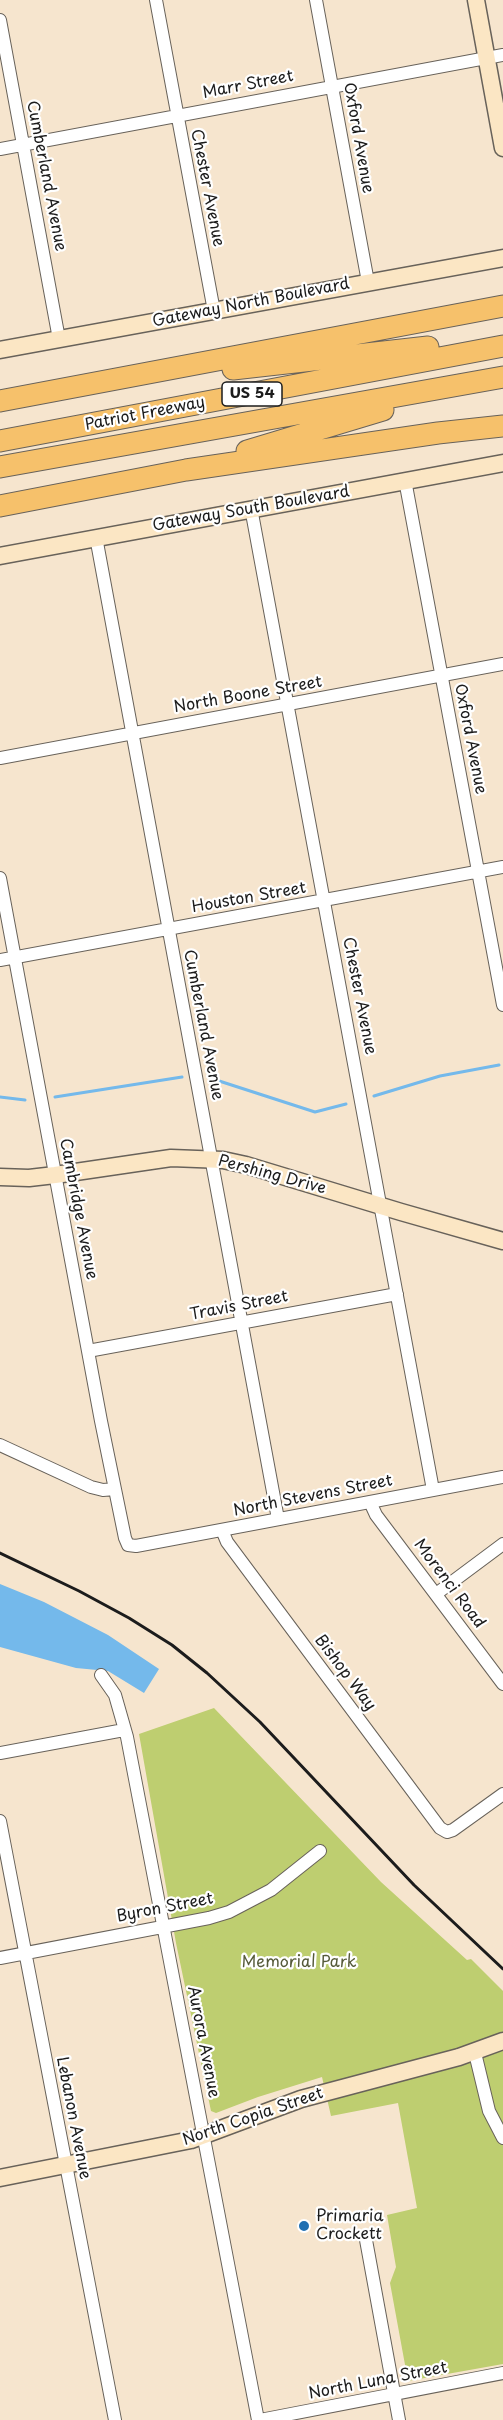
<!DOCTYPE html>
<html>
<head>
<meta charset="utf-8">
<style>
  body { margin:0 }
  canvas { display:block; background:#f6e5ce }
</style>
</head>
<body>
<canvas width="503" height="2420"></canvas>
<script>
const c = document.querySelector('canvas').getContext('2d');
c.lineJoin = 'round';
function paint(path, color) {
  c.fillStyle = color;
  c.fill(path, 'evenodd');
}
function shape(rows) {
  const path = new Path2D();
  for (const r of rows) {
    path.moveTo(r[0], r[1]);
    for (let i = 2; i < r.length; i += 2) path.lineTo(r[i], r[i + 1]);
  }
  return path;
}
function strokePath(path, color, width, dash) {
  c.strokeStyle = color;
  c.lineWidth = width;
  c.lineCap = dash ? 'butt' : 'round';
  c.setLineDash(dash || []);
  c.stroke(path);
}
function write(font, color, halo, rows, align = 'center') {
  c.font = font + ' "Playpen Sans",sans-serif';
  c.lineWidth = 4.5;
  c.setLineDash([]);
  c.textBaseline = 'middle';
  c.strokeStyle = halo;
  c.fillStyle = color;
  for (const [text, x, y, turn = 0] of rows) {
    c.save();
    c.translate(x, y);
    c.rotate((+turn || 0) * Math.PI / 180);
    c.textAlign = isNaN(turn) ? turn : align;
    if (halo) c.strokeText(text, 0, 0);
    c.fillText(text, 0, 0);
    c.restore();
  }
}
const green = shape([
  [214,1708,381,1882,467,1960,471,1959,503,1991,503,2364,408,2381,390,2283,396,2267,387,2215,417,2208,398,2103,331,2116,322,2077,258,2097,216,2113,211,2111,176,1943,139,1734]
]);
const water = shape([
  [0,1584,44,1602,108,1635,159,1669,144,1693,108,1671,76,1668,0,1647]
]);
const stream = shape([
  [213,1079,315,1112,346,1104],
  [374,1096,440,1076,499,1065],
  [0,1097,25,1100],
  [55,1097,182,1077]
]);
const street = shape([
  [156,0,214,311],
  [316,0,368,282],
  [0,20,59,339],
  [0,149,503,55],
  [405,480,503,1005],
  [251,508,433,1490],
  [96,537,278,1519],
  [0,758,503,664],
  [0,878,101,1421,125,1538,128,1545,136,1546,503,1477],
  [0,960,503,867],
  [88,1351,397,1294],
  [0,1445,91,1487,103,1490,115,1489],
  [370,1502,376,1515,503,1684],
  [222,1530,227,1542,440,1828,447,1832,453,1830,503,1794],
  [436,1594,503,1544],
  [101,1675,115,1695,127,1737,258,2420],
  [0,1753,124,1730],
  [0,1821,115,2420],
  [0,1958,209,1918,229,1912,271,1890,320,1851],
  [475,2053,489,2111,503,2138],
  [366,2240,399,2420],
  [260,2420,503,2373]
]);
const secondary = shape([
  [476,0,503,148],
  [0,350,503,258],
  [0,556,503,463],
  [0,1177,29,1178,55,1175,171,1158,223,1160,246,1165,401,1212,503,1241],
  [0,2178,191,2140,301,2099,459,2057,503,2041]
]);
const highway = shape([
  [233,369,428,347],
  [0,401,503,306],
  [0,441,503,346],
  [247,451,383,410],
  [0,467,503,377],
  [0,506,186,470,438,433,503,426]
]);
const rail = shape([
  [0,1553,79,1591,129,1618,172,1645,207,1673,260,1722,414,1885,503,1969]
]);
const markers = [
  [304,2226,6,"#1f6fb2"]
];
const shields = [
  [252,394,60]
];
const shieldNames = [
  ["US 54",252,394]
];
const streetNames = [
  ["Marr Street",248,85,-11],
  ["Oxford Avenue",358,138,80],
  ["Cumberland Avenue",46,176,79],
  ["Chester Avenue",207,188,79],
  ["Gateway North Boulevard",251,303,-11],
  ["Patriot Freeway",145,414,-11],
  ["Gateway South Boulevard",251,509,-10],
  ["North Boone Street",248,695,-10],
  ["Oxford Avenue",470,739,79],
  ["Houston Street",249,898,-10],
  ["Chester Avenue",359,996,79],
  ["Cumberland Avenue",203,1025,79],
  ["Pershing Drive",272,1175,15],
  ["Cambridge Avenue",78,1209,79],
  ["Travis Street",239,1306,-11],
  ["North Stevens Street",313,1496,-11],
  ["Morenci Road",449,1584,53],
  ["Bishop Way",345,1673,53],
  ["Byron Street",165,1908,-11],
  ["Aurora Avenue",203,2042,79],
  ["North Copia Street",253,2117,-19],
  ["Lebanon Avenue",73,2118,79],
  ["North Luna Street",378,2381,-11]
];
const parkNames = [
  ["Memorial Park",299,1963]
];
const poiNames = [
  ["Primaria",316,2217],
  ["Crockett",316,2235]
];
paint(green, '#bece70');
paint(water, '#74b9eb');
strokePath(stream, '#74b9eb', 3);
strokePath(street, '#68625a', 14);
strokePath(secondary, '#68625a', 19);
strokePath(highway, '#68625a', 23);
strokePath(street, '#fff', 12);
strokePath(secondary, '#fbe6c4', 16);
strokePath(highway, '#f6c16b', 21);
strokePath(rail, '#1c1c1c', 3);
for (const [x, y, r, color] of markers) {
  const dot = new Path2D();
  dot.arc(x, y, r, 0, 2 * Math.PI);
  c.fillStyle = color;
  c.fill(dot);
  strokePath(dot, '#fff', 2);
}
for (const [x, y, w] of shields) {
  const box = new Path2D();
  box.roundRect(x - w / 2, y - 12, w, 24, 4.5);
  c.fillStyle = '#fff';
  c.fill(box);
  strokePath(box, '#1c1c1c', 1.5);
}
write('bold 15px', '#1c1c1c', null, shieldNames);
write('16px', '#1c1c1c', '#fff', streetNames);
write('16px', '#555a39', '#fff', parkNames);
write('16px', '#1c1c1c', '#fff', poiNames, 'left');
</script>
</body>
</html>
